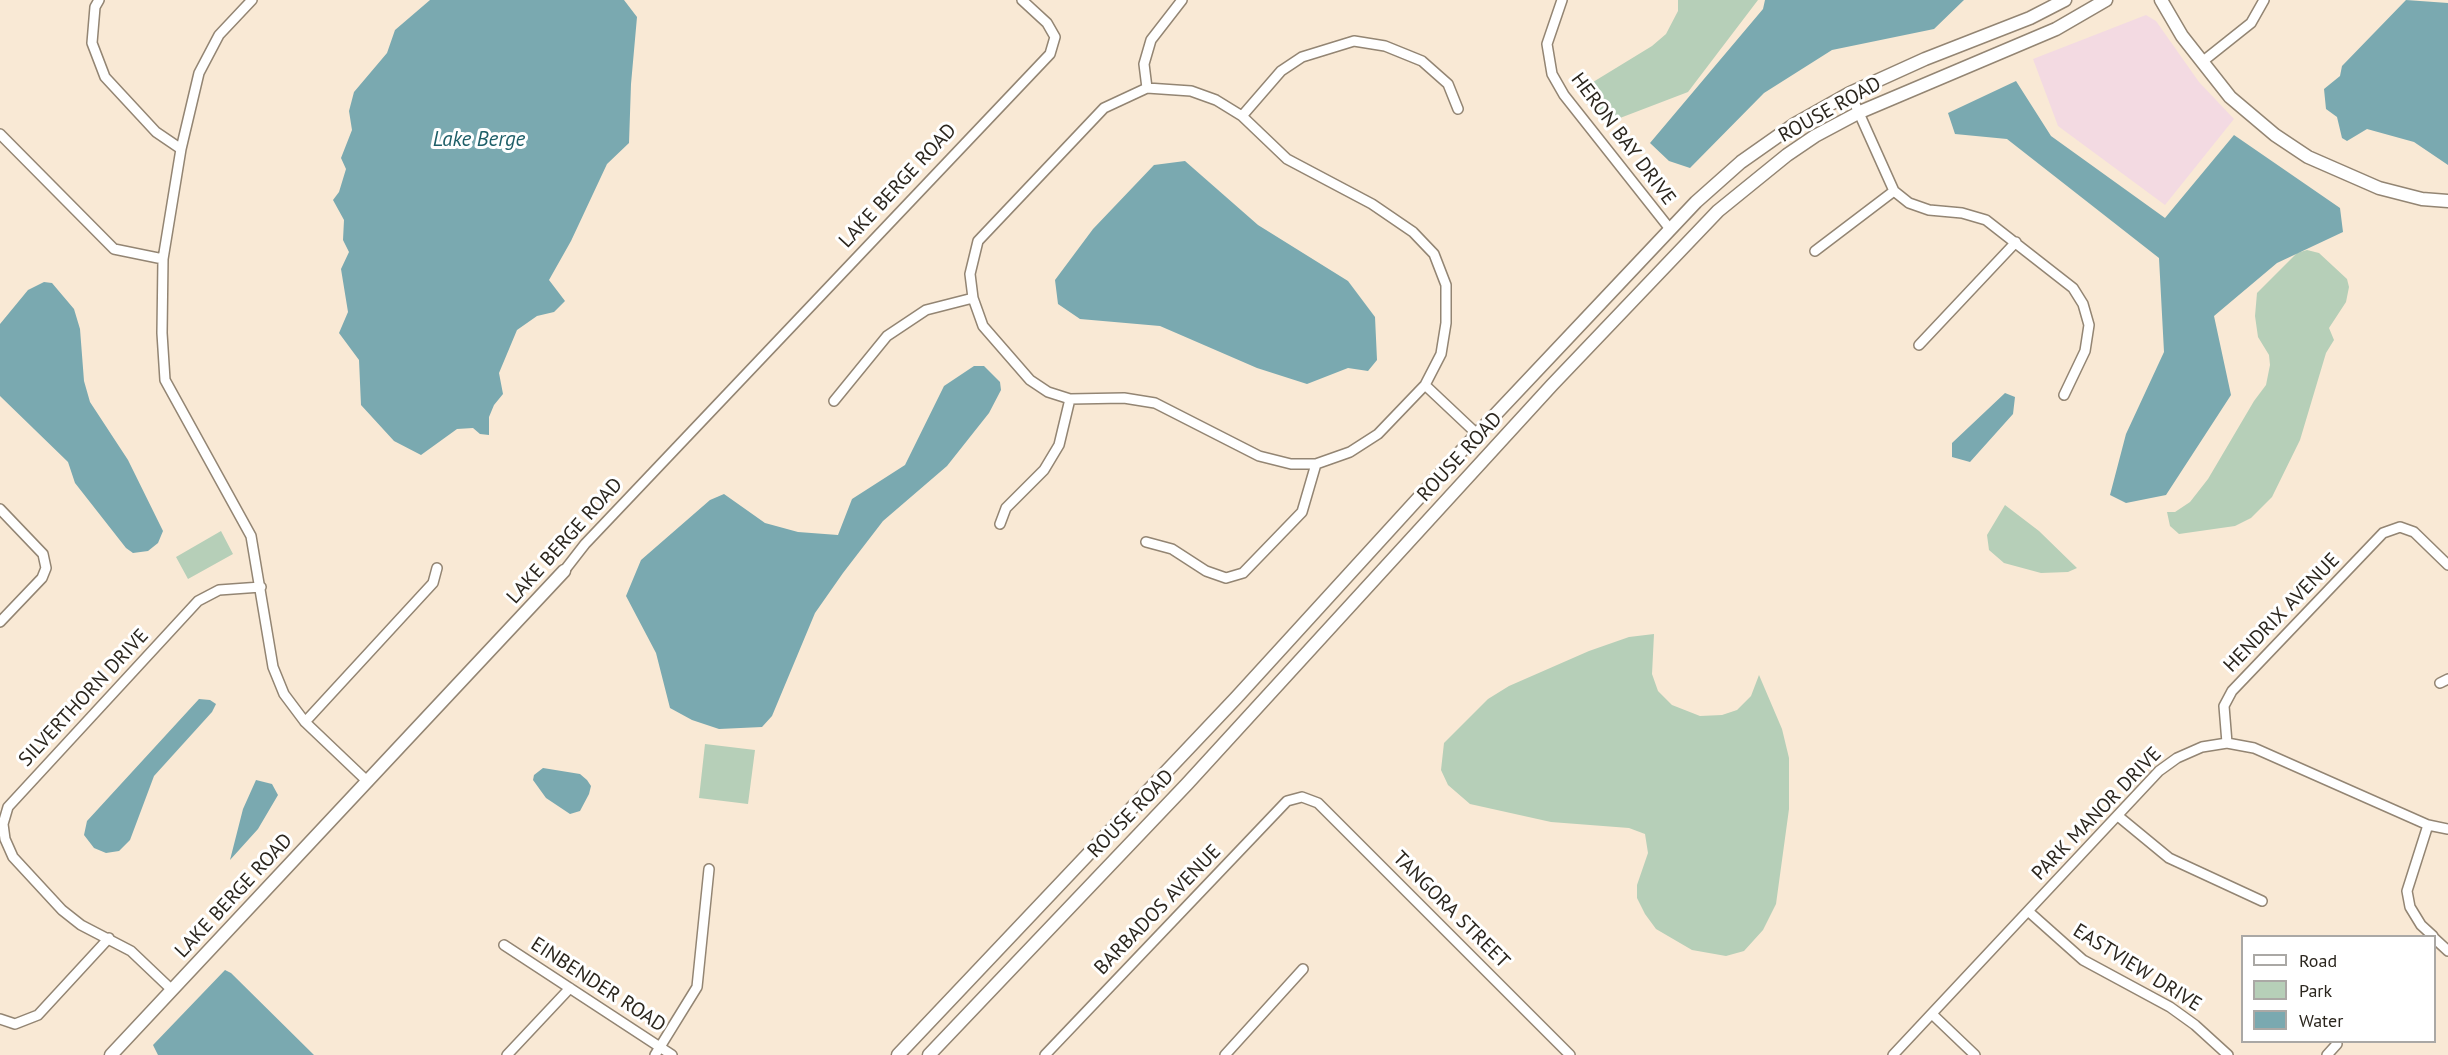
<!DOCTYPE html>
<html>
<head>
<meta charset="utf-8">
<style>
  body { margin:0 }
  #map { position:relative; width:2448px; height:1055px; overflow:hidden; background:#f9e9d5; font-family:"PT Sans",sans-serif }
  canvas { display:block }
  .legend { position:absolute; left:2241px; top:935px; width:195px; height:108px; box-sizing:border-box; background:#fff; border:2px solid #aaa8a5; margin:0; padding:8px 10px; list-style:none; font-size:18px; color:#2b261e }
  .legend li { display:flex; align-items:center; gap:12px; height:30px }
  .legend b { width:30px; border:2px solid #aaa8a5 }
</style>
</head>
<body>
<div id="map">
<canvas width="2448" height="1055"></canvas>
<ul class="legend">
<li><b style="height:8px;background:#fff"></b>Road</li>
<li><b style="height:16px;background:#b6cfb8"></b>Park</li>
<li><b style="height:16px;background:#7aa9b0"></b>Water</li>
</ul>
</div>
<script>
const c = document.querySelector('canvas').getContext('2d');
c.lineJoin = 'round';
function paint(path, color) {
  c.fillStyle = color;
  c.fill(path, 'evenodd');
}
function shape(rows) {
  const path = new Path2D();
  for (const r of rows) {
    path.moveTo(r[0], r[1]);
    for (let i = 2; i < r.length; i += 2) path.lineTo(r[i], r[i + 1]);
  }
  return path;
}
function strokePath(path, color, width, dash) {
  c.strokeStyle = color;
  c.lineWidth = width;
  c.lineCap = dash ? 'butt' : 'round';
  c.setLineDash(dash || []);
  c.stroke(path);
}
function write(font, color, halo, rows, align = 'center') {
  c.font = font + ' "PT Sans",sans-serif';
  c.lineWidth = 6;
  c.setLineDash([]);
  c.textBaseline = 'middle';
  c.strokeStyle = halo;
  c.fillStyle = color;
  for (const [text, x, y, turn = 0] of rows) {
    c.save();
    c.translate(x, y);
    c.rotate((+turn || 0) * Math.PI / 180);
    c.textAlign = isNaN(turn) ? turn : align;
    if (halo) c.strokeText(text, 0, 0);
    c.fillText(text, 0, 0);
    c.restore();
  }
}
const commercial = shape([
  [2146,15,2156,21,2199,82,2234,119,2165,205,2058,126,2033,59]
]);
const green = shape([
  [1678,0,1758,0,1688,92,1620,118,1598,117,1580,95,1580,90,1652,46,1666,34,1678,11],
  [2307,250,2319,253,2347,279,2349,287,2346,302,2329,328,2334,340,2326,353,2300,440,2272,497,2251,518,2235,526,2179,534,2170,526,2167,512,2175,512,2190,502,2208,479,2254,401,2266,385,2270,365,2269,355,2258,337,2255,316,2257,293,2297,253],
  [2005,505,2039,531,2077,568,2068,572,2041,573,2004,563,1989,550,1987,535],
  [221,531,233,554,188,579,176,557],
  [1654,634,1652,674,1658,691,1672,705,1700,716,1722,715,1737,710,1751,696,1759,675,1782,729,1789,758,1789,809,1776,904,1763,930,1744,951,1726,956,1692,950,1656,929,1645,914,1637,898,1637,885,1648,853,1645,834,1629,828,1551,822,1470,804,1448,785,1441,770,1444,743,1488,699,1509,686,1589,651,1629,637],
  [705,744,755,750,748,804,699,798]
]);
const water = shape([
  [430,0,624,0,637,17,631,84,629,143,607,164,571,241,549,280,565,301,554,312,537,316,517,330,499,373,503,394,494,405,489,417,489,435,480,434,473,428,457,429,421,455,394,441,361,405,359,360,339,333,348,312,341,269,349,252,343,240,344,220,333,200,339,192,346,169,341,158,352,130,349,111,354,92,387,53,395,30],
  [1765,0,1964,0,1934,29,1832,50,1764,93,1690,168,1669,161,1650,143,1763,9],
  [2406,0,2448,3,2448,165,2414,142,2367,129,2347,141,2342,138,2337,117,2326,109,2324,89,2340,76,2342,66],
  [2016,81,2051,136,2165,218,2234,135,2340,208,2343,232,2277,263,2214,316,2231,395,2166,495,2126,503,2110,495,2126,434,2164,352,2159,258,2007,139,1955,134,1948,113],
  [1185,161,1258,225,1348,281,1375,317,1377,360,1368,371,1348,368,1307,384,1257,368,1160,326,1080,319,1058,304,1055,280,1093,229,1154,165],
  [44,282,52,283,74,309,80,329,84,381,90,402,128,460,163,531,158,543,148,551,133,553,126,548,75,483,68,462,0,396,0,324,28,290],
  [974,366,984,366,1000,382,1001,390,989,413,947,466,883,521,843,573,815,613,772,716,762,727,719,729,692,720,670,708,656,653,626,596,641,560,710,500,724,494,765,523,798,532,838,535,852,499,905,465,944,386],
  [2005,393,2015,397,2013,414,1970,462,1952,457,1952,443],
  [199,699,210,700,216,704,212,712,154,776,130,840,119,851,106,853,94,848,84,835,87,821],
  [543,768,580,774,587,780,591,786,589,794,580,811,570,814,546,798,533,780,534,775],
  [256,780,272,784,278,795,258,829,230,860,243,809],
  [225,970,231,973,314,1055,158,1055,153,1045]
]);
const minor = shape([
  [99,0,95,7,92,43,105,77,156,132,181,149],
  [252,0,219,35,199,73,181,149,163,259,162,333,165,380,251,536,273,667,284,694,305,722,368,782],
  [1562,0,1547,44,1552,74,1564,95,1670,229],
  [2202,62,2251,23,2264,0],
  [1147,88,1191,91,1216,100,1242,116,1287,159,1372,204,1413,232,1434,254,1446,285,1446,323,1441,354,1425,385,1378,434,1350,452,1316,464,1291,464,1259,456,1155,403,1124,398,1070,399,1048,392,1030,380,983,326,973,298,970,274,978,241,1104,108,1147,88],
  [1147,88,1144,64,1151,40,1182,0],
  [1850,93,1894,191,1909,203,1929,210,1962,213,1986,220,2073,288,2083,304,2089,325,2085,351,2064,395],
  [1242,116,1281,71,1302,57,1354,41,1385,46,1422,61,1448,84,1458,109],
  [0,134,114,249,163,259],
  [1815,251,1894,191],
  [1919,345,2016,242],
  [1425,385,1477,434],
  [834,401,887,336,926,310,973,298],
  [0,509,43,554,46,568,42,578,0,622],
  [1000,524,1006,508,1044,470,1059,445,1070,399],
  [1146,542,1172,549,1206,571,1226,578,1243,573,1302,512,1316,464],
  [564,571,585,544,1050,54,1055,37,1047,23,1022,0],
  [2440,683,2448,679],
  [305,722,433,583,437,568],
  [2227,743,2224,706,2232,691,2383,533,2400,527,2414,532,2448,565],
  [2118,816,2169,858,2262,901],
  [2428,825,2407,891,2410,907,2421,925,2433,936],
  [2028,911,2083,960,2170,1007,2195,1025,2228,1055],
  [2434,938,2448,951],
  [504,945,672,1055],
  [172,990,131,951,81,925,62,910,13,857,5,839,3,824,8,807,198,601,219,590,261,587],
  [1932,1014,1975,1055],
  [0,1019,15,1024,38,1015,109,938],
  [507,1055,570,988],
  [655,1055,697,987,709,869],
  [1045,1055,1287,801,1302,797,1318,803,1570,1055],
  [1225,1055,1303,969],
  [1893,1055,2159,771,2177,758,2202,747,2227,743,2254,748,2428,825,2448,829],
  [2327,1055,2337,1044]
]);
const tertiary = shape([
  [2161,0,2182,36,2230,97,2275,135,2308,157,2379,188,2422,199,2448,201],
  [111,1055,564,571],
  [898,1055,1236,698,1477,434,1696,202,1741,162,1795,124,1850,93,1925,59,2030,18,2065,0],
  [929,1055,1187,784,1552,385,1718,211,1787,155,1815,136,1860,112,2056,29,2106,0]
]);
const streetNames = [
  ["ROUSE ROAD",1830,110,-29],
  ["HERON BAY DRIVE",1623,139,53],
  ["LAKE BERGE ROAD",898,186,-47],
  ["ROUSE ROAD",1460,457,-47],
  ["LAKE BERGE ROAD",565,541,-48],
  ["HENDRIX AVENUE",2282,613,-46],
  ["SILVERTHORN DRIVE",84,698,-47],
  ["ROUSE ROAD",1131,814,-46],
  ["PARK MANOR DRIVE",2097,814,-46],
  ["LAKE BERGE ROAD",234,896,-47],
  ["BARBADOS AVENUE",1158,910,-46],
  ["TANGORA STREET",1451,910,45],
  ["EASTVIEW DRIVE",2137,968,32],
  ["EINBENDER ROAD",598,985,33]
];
const waterNames = [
  ["Lake Berge",479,140]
];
paint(commercial, '#f3dae2');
paint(green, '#b6cfb8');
paint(water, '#7aa9b0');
strokePath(minor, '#938573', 12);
strokePath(tertiary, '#938573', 15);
strokePath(minor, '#fff', 9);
strokePath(tertiary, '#fff', 12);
write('20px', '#2b261e', '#fff', streetNames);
write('italic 21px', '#1e5f68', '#fff', waterNames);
</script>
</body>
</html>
